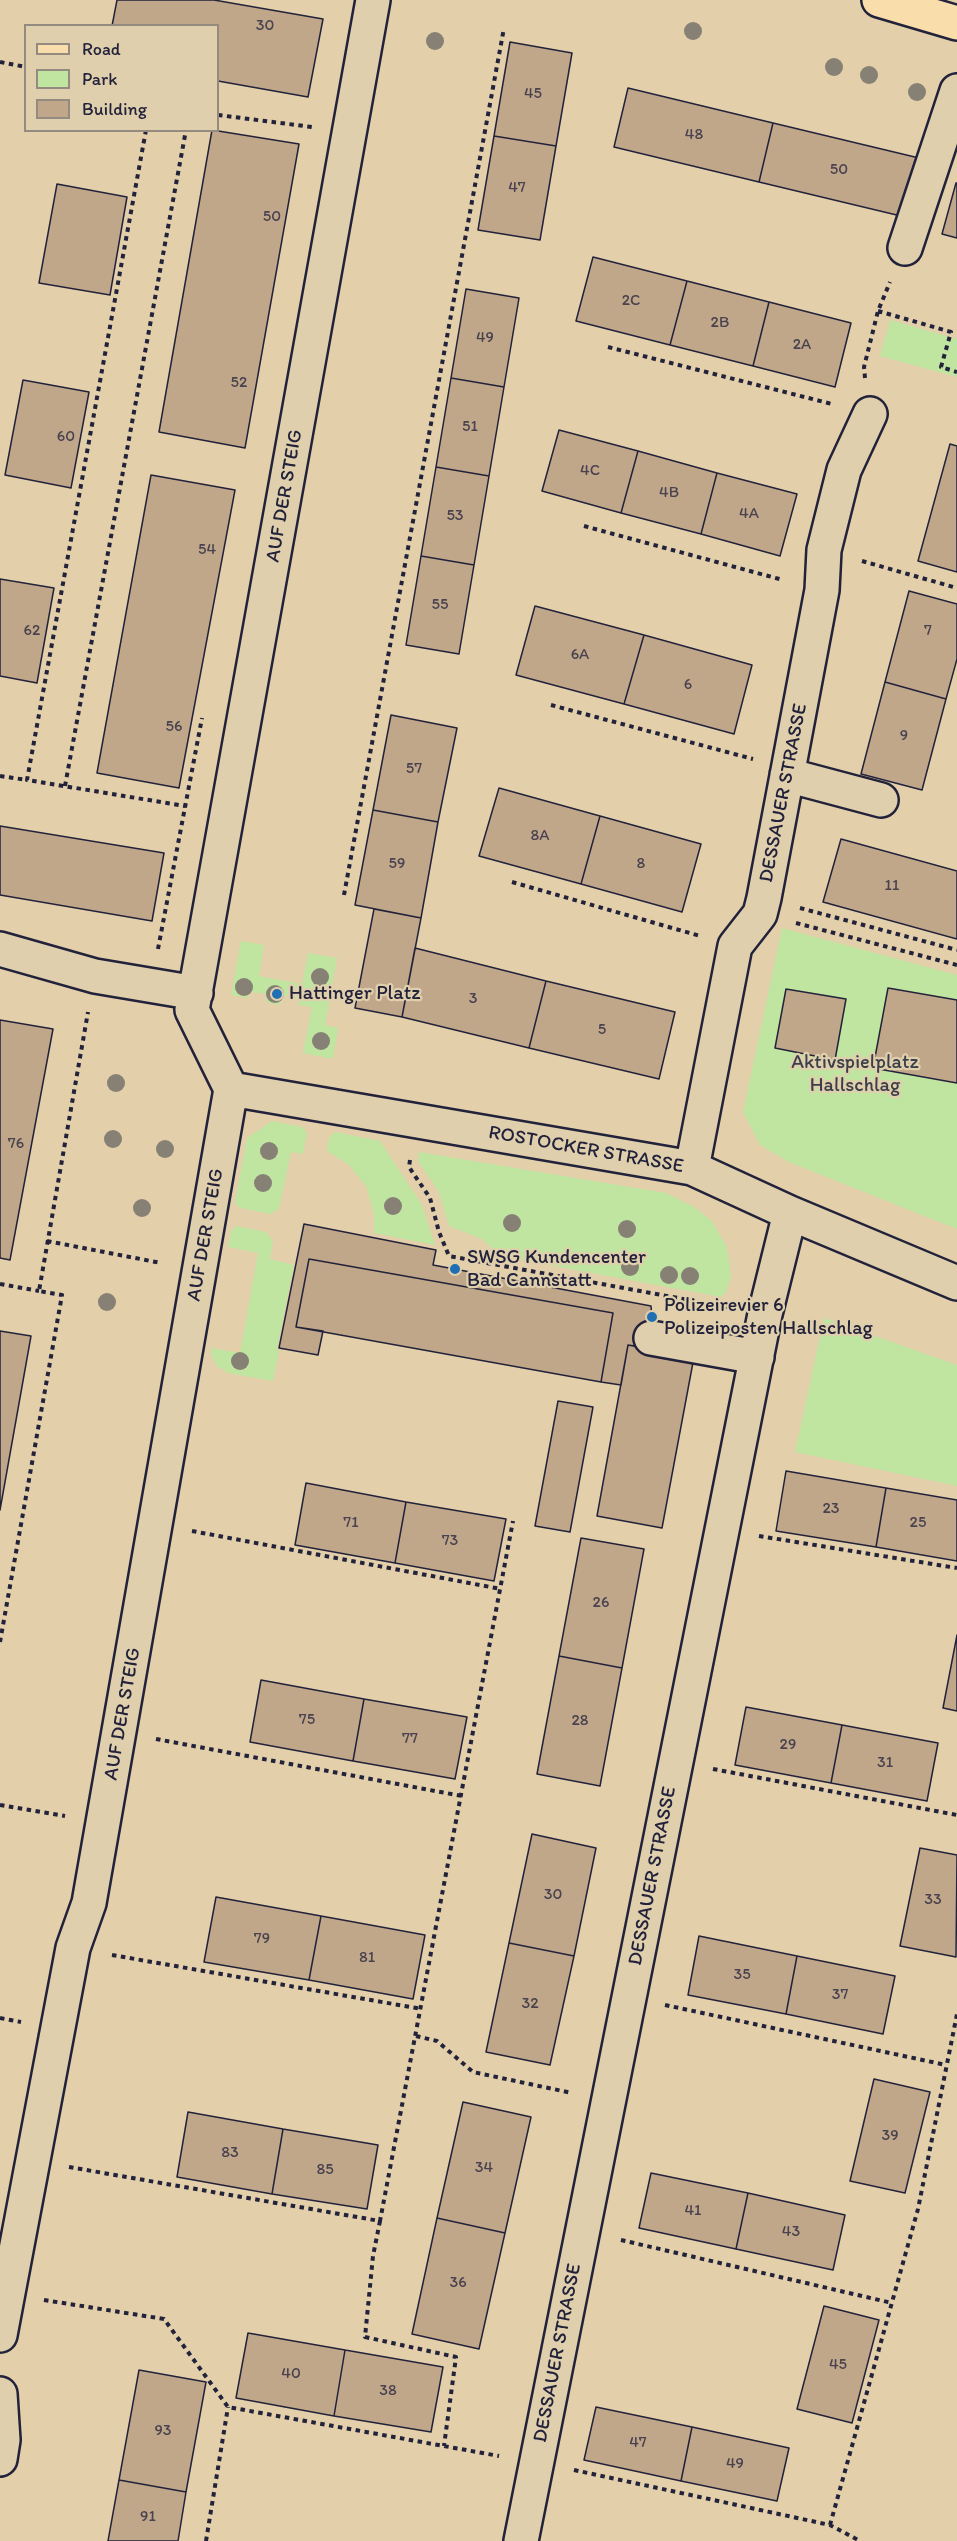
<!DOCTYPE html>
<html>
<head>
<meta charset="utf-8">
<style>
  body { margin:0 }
  #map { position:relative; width:957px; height:2541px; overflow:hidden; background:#e3cfaa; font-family:Itim,sans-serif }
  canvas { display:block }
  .legend { position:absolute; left:24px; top:24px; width:195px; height:108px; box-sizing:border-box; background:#e0cfac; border:2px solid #948a7f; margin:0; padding:8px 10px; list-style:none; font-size:18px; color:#22223b }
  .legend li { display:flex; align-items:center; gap:12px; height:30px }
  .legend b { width:30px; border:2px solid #948a7f }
</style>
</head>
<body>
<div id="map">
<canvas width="957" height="2541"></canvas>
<ul class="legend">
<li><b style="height:8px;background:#f9ddab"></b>Road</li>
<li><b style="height:16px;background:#bfe5a1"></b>Park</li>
<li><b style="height:16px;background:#c1a78a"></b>Building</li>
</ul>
</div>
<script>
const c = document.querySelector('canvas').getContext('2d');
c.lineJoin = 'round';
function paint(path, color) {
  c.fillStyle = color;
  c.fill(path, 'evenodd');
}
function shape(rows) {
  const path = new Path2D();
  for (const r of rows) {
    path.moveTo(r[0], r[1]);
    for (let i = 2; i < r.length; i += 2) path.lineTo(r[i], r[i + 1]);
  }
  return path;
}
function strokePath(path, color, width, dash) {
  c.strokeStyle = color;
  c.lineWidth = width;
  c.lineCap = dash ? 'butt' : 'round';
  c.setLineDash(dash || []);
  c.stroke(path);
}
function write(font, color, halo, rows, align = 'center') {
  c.font = font + ' Itim,sans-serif';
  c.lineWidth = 4.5;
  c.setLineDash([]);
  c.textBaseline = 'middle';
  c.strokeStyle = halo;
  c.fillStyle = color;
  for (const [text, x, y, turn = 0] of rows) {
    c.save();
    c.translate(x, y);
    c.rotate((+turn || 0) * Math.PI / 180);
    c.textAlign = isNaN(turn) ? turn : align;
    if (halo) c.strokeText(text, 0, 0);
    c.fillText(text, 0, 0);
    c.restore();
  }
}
const green = shape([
  [890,320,957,339,957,377,880,356],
  [782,928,957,975,957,1229,789,1162,760,1145,743,1112],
  [241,941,264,945,259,976,302,984,308,953,337,958,325,1025,338,1028,333,1059,303,1053,312,1007,298,1005,299,999,282,995,280,1005,266,1002,267,994,250,992,248,998,231,995],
  [272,1121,302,1127,307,1133,303,1154,291,1152,279,1209,270,1214,240,1208,235,1203,247,1138],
  [335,1132,380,1141,422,1205,435,1245,374,1233,374,1214,366,1186,349,1165,327,1151,329,1138],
  [419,1152,666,1193,694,1207,711,1220,727,1247,731,1276,726,1292,721,1297,500,1256,482,1239,449,1226,439,1192,418,1161],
  [236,1226,266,1232,273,1241,270,1259,294,1265,277,1349,279,1351,273,1381,228,1373,217,1366,211,1354,211,1348,240,1353,258,1253,228,1247,231,1231],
  [824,1318,957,1365,957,1486,795,1452]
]);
const building = shape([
  [117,0,214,0,323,19,308,97,218,81,218,26,112,26,117,0],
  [510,42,572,53,556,146,494,136,510,42],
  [628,88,773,123,759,182,614,147,628,88],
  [773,123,919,158,905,217,759,182,773,123],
  [212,130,299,144,245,448,159,432,212,130],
  [494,136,556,146,540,240,478,230,494,136],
  [956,183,957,183,957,238,942,234,956,183],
  [57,184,127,197,110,295,39,283,57,184],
  [593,257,687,281,670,345,576,321,593,257],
  [687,281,769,302,753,366,670,345,687,281],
  [466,289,519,298,504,387,451,378,466,289],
  [769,302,851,323,835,387,753,366,769,302],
  [451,378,504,387,489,476,436,467,451,378],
  [23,380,89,392,71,488,5,475,23,380],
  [559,430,638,451,621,513,542,491,559,430],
  [950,444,957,446,957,572,918,561,950,444],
  [638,451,717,473,701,534,621,513,638,451],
  [436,467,489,476,474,565,421,556,436,467],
  [717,473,797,494,780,556,701,534,717,473],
  [151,475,235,490,179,788,97,773,151,475],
  [421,556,474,565,459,654,406,645,421,556],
  [0,579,54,588,37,683,0,676,0,579],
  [909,591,957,604,957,659,946,699,885,682,909,591],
  [535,606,644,635,624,704,516,675,535,606],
  [644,635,752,665,734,734,624,704,644,635],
  [885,682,946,699,922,790,861,774,885,682],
  [391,715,457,728,438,822,373,810,391,715],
  [499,788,600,816,581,884,479,856,499,788],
  [373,810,438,822,421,918,355,905,373,810],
  [600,816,701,844,682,912,581,884,600,816],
  [0,826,164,853,152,921,0,895,0,826],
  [841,839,957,871,957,939,823,902,841,839],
  [374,909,421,918,402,1017,355,1008,374,909],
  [415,948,546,981,529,1048,402,1017,415,948],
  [546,981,675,1012,659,1079,529,1048,546,981],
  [888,988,957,1000,957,1083,873,1068,888,988],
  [786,989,846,999,835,1060,775,1048,786,989],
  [0,1020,53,1029,10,1260,0,1258,0,1020],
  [304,1224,436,1250,433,1265,651,1306,653,1328,649,1348,628,1345,621,1385,601,1382,613,1313,309,1259,296,1327,323,1331,318,1355,279,1348,304,1224],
  [309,1259,613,1313,601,1382,296,1327,309,1259],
  [0,1331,31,1336,0,1510,0,1331],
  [628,1345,694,1357,662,1528,597,1516,628,1345],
  [558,1401,593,1407,570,1532,535,1526,558,1401],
  [786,1471,886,1488,876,1547,776,1531,786,1471],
  [306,1483,406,1502,395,1563,295,1545,306,1483],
  [886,1488,957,1500,957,1561,876,1547,886,1488],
  [406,1502,506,1519,494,1581,395,1563,406,1502],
  [581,1538,644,1549,622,1668,559,1656,581,1538],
  [957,1635,957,1711,943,1708,957,1635],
  [559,1656,622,1668,600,1786,537,1774,559,1656],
  [261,1680,364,1699,353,1761,250,1742,261,1680],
  [364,1699,467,1717,455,1779,353,1761,364,1699],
  [746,1707,842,1725,831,1783,735,1765,746,1707],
  [842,1725,938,1743,927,1801,831,1783,842,1725],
  [532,1834,596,1848,574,1956,509,1943,532,1834],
  [920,1848,957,1855,956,1957,900,1946,920,1848],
  [216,1897,321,1916,309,1980,204,1962,216,1897],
  [321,1916,425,1935,413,1999,309,1980,321,1916],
  [699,1936,797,1956,786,2014,688,1995,699,1936],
  [509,1943,574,1956,550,2065,486,2052,509,1943],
  [797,1956,895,1976,883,2034,786,2014,797,1956],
  [874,2079,930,2092,905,2193,850,2181,874,2079],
  [463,2102,531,2117,505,2233,437,2218,463,2102],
  [188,2112,283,2129,272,2194,177,2177,188,2112],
  [283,2129,378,2145,367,2209,272,2194,283,2129],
  [651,2173,748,2193,736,2249,639,2228,651,2173],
  [748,2193,845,2215,833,2270,736,2249,748,2193],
  [437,2218,505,2233,479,2349,412,2334,437,2218],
  [824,2306,879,2320,852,2423,797,2409,824,2306],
  [248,2333,345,2350,334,2416,236,2398,248,2333],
  [345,2350,443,2367,431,2432,334,2416,345,2350],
  [139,2370,206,2382,186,2492,119,2480,139,2370],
  [596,2407,692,2427,681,2481,584,2460,596,2407],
  [692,2427,789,2448,777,2501,681,2481,692,2427],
  [119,2480,186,2492,178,2541,108,2541,119,2480]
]);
const path = shape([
  [0,62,26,67],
  [218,115,312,127],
  [146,130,27,780,185,806],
  [878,311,951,332,941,367,957,372],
  [608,347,832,404],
  [865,378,864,367,878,311,890,282],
  [584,526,783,580],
  [862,561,957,588],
  [551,705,753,759],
  [0,776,27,780],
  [65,786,186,130],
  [512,882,700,936],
  [344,895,504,28],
  [800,908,957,950],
  [796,923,957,965],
  [158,949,202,718],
  [410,1160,409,1167,430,1198,439,1232,449,1256,727,1307],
  [47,1241,161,1263],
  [0,1284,39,1291],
  [192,1531,501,1589],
  [759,1536,957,1568],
  [0,1642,62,1295,39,1291,88,1012],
  [156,1739,462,1796],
  [713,1769,957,1815],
  [0,1805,65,1816],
  [112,1955,422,2009],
  [665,2005,946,2065],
  [0,2018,21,2022],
  [416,2036,437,2041,473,2072,572,2093],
  [69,2167,380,2221,513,1521],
  [380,2221,373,2256,365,2337,456,2357,444,2446],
  [621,2240,892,2303],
  [44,2300,164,2319,228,2407,499,2456],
  [574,2470,830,2525,860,2541],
  [830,2525,918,2209,957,2014],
  [206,2541,228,2407]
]);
const minor = shape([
  [905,248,957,91],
  [787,775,881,800],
  [0,949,95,976,196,993],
  [231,1089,192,1010,373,0],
  [231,1089,692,1168,790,1213,957,1283],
  [692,1168,735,946,760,914,764,898,822,590,824,550,844,470,870,414],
  [651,1338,757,1357],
  [0,2335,73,1948,89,1903,231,1089],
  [0,2394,3,2440,0,2459],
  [521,2541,765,1314,790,1213]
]);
const major = shape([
  [879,0,957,23]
]);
const trees = [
  [693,31],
  [435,41],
  [834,67],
  [869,75],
  [917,92],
  [320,977],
  [244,987],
  [275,994],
  [321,1041],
  [116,1083],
  [113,1139],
  [165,1149],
  [269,1151],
  [263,1183],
  [393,1206],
  [142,1208],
  [512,1223],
  [627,1229],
  [630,1267],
  [669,1275],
  [690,1276],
  [107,1302],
  [240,1361]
];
const markers = [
  [277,994,6,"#1f6fb2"],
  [455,1269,6,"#1f6fb2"],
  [652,1317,6,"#1f6fb2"]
];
const numberNames = [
  ["30",265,26],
  ["45",533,94],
  ["48",694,135],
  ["50",839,170],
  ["47",517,188],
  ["50",272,217],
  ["2C",631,301],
  ["2B",720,323],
  ["49",485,338],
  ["2A",802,345],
  ["52",239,383],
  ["51",470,427],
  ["60",66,437],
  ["4C",590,471],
  ["4B",669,493],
  ["4A",749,514],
  ["53",455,516],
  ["54",207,550],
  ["55",440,605],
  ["62",32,631],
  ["7",928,631],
  ["6A",580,655],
  ["6",688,685],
  ["56",174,727],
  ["9",904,736],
  ["57",414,769],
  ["8A",540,836],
  ["59",397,864],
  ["8",641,864],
  ["11",892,886],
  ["3",473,999],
  ["5",602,1030],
  ["76",16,1144],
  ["23",831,1509],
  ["71",351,1523],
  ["25",918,1523],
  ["73",450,1541],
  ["26",601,1603],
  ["75",307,1720],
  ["28",580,1721],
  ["77",410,1739],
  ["29",788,1745],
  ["31",885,1763],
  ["30",553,1895],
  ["33",933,1900],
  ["79",262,1939],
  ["81",367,1958],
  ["35",742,1975],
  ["37",840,1995],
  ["32",530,2004],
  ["39",890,2136],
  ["83",230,2153],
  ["34",484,2168],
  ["85",325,2170],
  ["41",693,2211],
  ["43",791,2232],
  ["36",458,2283],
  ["45",838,2365],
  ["40",291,2374],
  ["38",388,2391],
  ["93",163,2431],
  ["47",638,2443],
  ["49",735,2464],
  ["91",148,2517]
];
const streetNames = [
  ["AUF DER STEIG",285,496,-80],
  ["DESSAUER STRASSE",784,793,-79],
  ["ROSTOCKER STRASSE",586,1150,10],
  ["AUF DER STEIG",206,1235,-80],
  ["AUF DER STEIG",123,1714,-80],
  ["DESSAUER STRASSE",653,1876,-79],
  ["DESSAUER STRASSE",558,2353,-79]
];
const poiNames = [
  ["Hattinger Platz",289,994],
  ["SWSG Kundencenter",467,1258],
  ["Bad Cannstatt",467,1281],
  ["Polizeirevier 6",664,1306],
  ["Polizeiposten Hallschlag",664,1329]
];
const parkNames = [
  ["Aktivspielplatz",855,1063],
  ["Hallschlag",855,1086]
];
paint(green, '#bfe5a1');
paint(building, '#c1a78a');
strokePath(building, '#22223b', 1.5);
strokePath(minor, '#22223b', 38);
strokePath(major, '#22223b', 38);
strokePath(path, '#22223b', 4, [4.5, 4.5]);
strokePath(minor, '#e0cfac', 33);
strokePath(major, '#f9ddab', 33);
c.fillStyle = '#868075';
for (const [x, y] of trees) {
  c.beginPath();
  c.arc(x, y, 9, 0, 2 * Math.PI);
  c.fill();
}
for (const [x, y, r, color] of markers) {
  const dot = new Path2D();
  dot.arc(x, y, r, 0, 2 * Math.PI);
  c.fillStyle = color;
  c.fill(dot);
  strokePath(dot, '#e0cfac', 2);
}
write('16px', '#4a434f', null, numberNames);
write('20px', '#22223b', '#e0cfac', streetNames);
write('20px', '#22223b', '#e0cfac', poiNames, 'left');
write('20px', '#3a3f4a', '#e0cfac', parkNames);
</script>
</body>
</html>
